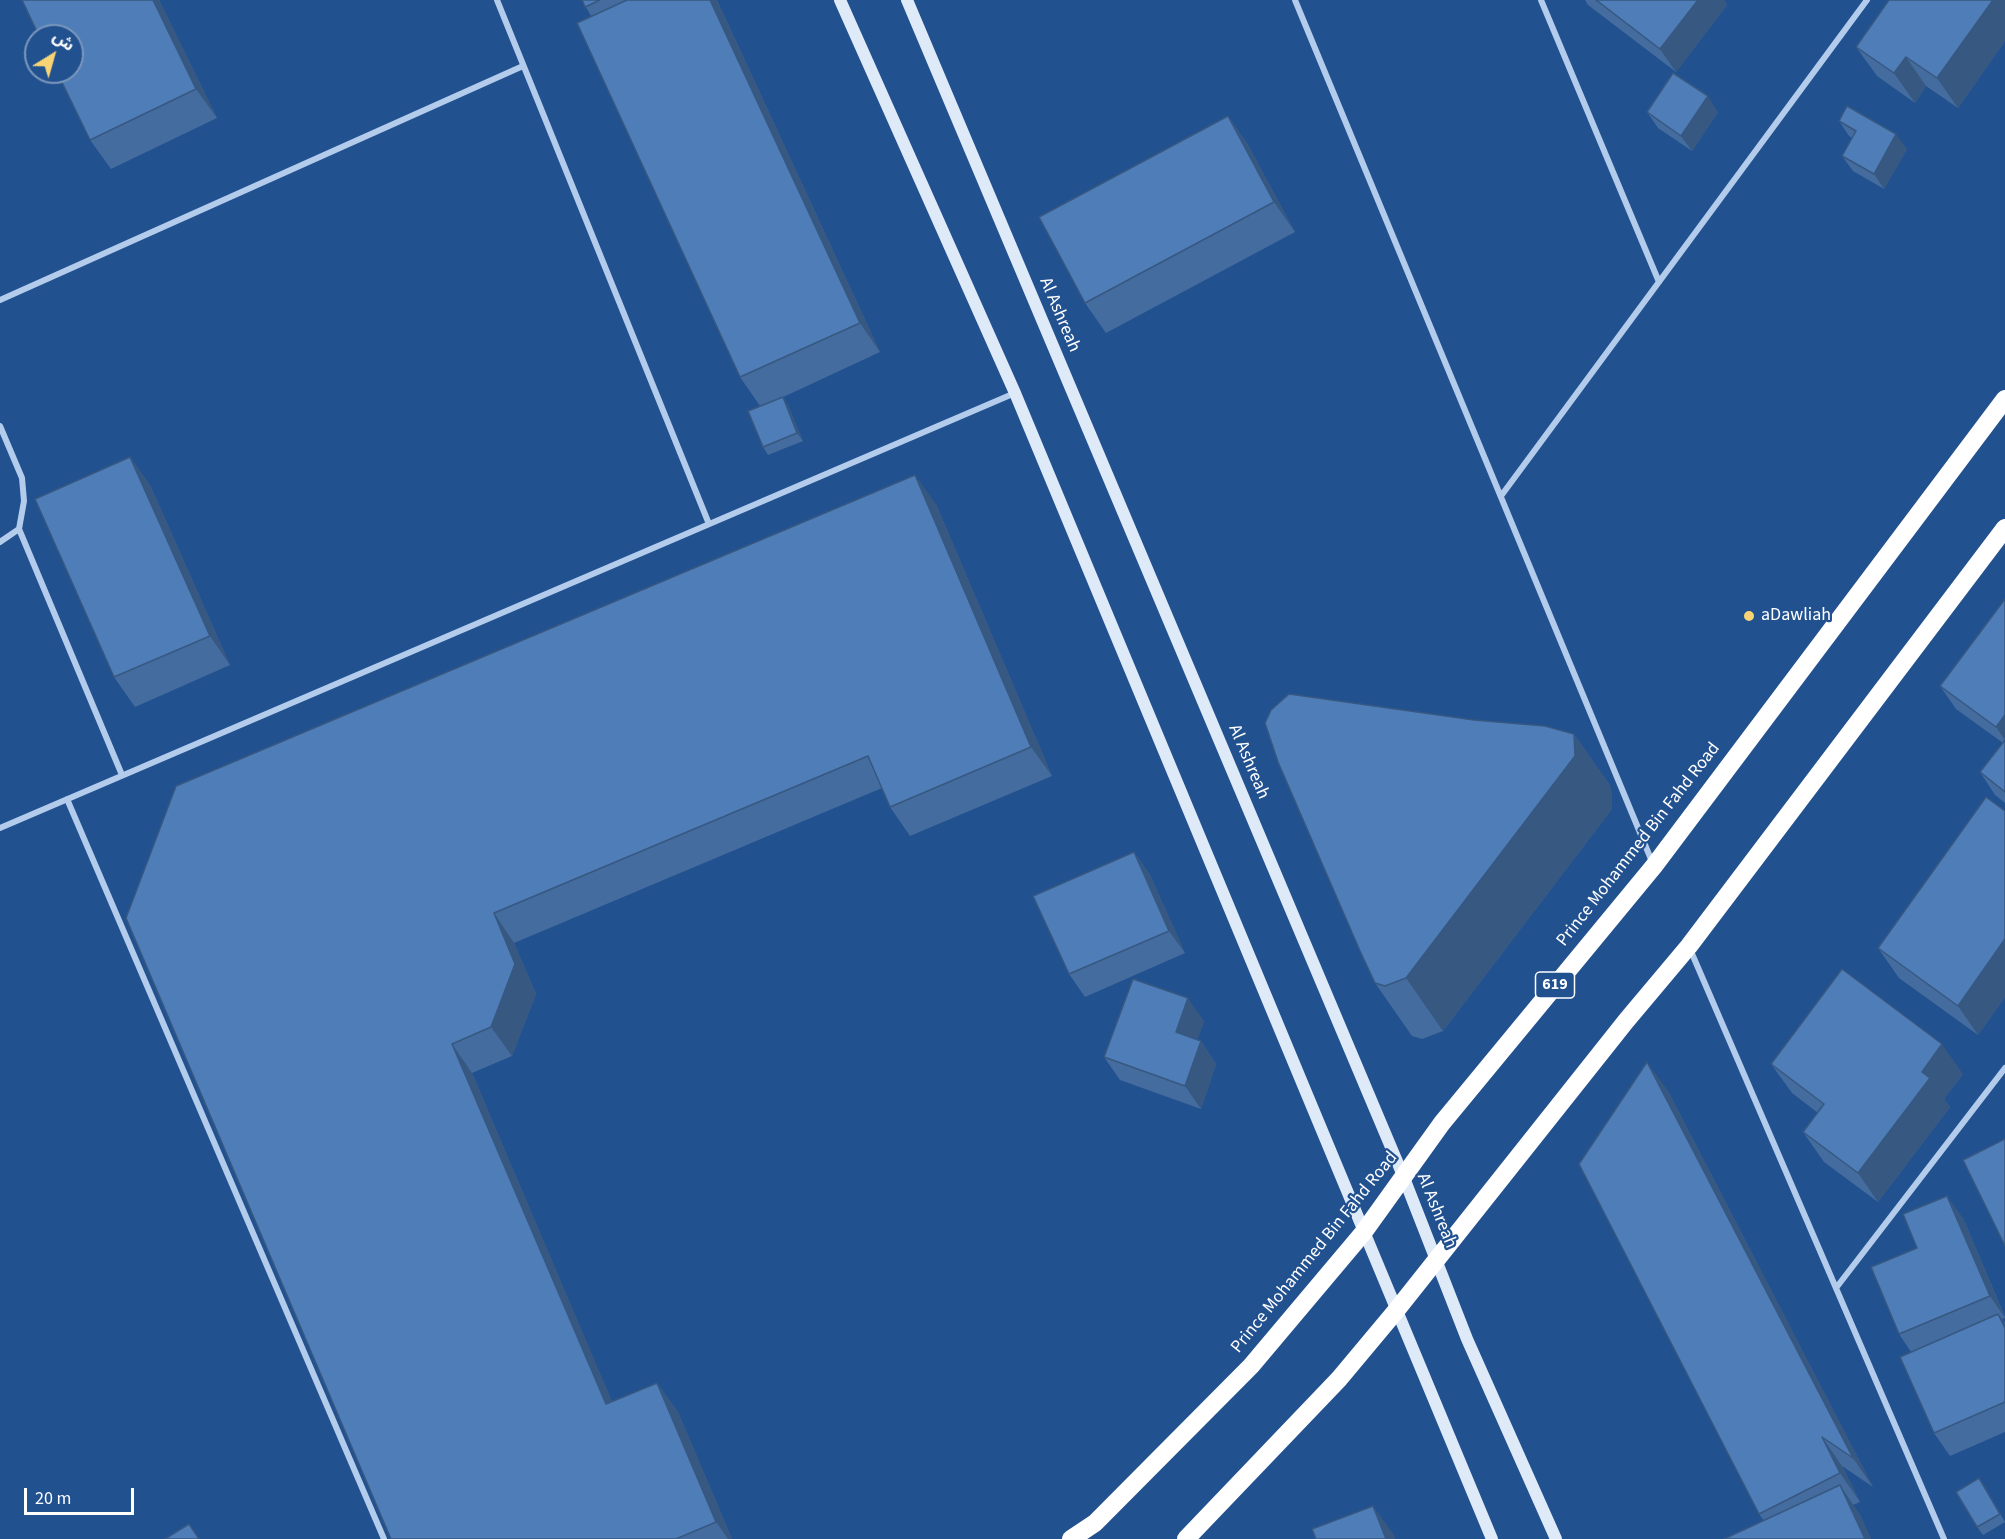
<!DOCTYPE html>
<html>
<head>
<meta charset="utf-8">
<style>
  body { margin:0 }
  #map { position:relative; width:2005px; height:1539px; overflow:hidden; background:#225190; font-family:"Source Sans 3","Noto Sans Arabic",sans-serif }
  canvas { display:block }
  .north { position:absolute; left:24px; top:24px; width:60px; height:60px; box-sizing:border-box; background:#225190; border:2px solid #7a97bc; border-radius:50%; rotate:37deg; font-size:16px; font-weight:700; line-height:24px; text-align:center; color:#fff }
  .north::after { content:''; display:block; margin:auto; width:21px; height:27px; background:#f8d475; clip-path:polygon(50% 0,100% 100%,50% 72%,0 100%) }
  .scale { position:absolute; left:24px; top:1488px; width:110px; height:27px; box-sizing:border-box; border:3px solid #fff; border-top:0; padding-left:8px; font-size:18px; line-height:21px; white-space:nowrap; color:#fff; -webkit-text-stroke:4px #225190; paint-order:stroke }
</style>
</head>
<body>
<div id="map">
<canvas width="2005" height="1539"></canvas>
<div class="north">ش</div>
<div class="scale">20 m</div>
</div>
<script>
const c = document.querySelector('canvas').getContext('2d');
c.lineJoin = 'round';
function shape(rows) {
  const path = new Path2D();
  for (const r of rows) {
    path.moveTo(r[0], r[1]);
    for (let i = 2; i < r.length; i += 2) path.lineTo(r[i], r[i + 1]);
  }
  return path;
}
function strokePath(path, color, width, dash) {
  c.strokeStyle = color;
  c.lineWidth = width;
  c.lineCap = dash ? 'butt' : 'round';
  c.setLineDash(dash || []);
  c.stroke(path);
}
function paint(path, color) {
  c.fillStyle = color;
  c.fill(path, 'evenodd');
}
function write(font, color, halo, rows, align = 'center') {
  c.font = font + ' "Source Sans 3",sans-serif';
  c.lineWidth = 4.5;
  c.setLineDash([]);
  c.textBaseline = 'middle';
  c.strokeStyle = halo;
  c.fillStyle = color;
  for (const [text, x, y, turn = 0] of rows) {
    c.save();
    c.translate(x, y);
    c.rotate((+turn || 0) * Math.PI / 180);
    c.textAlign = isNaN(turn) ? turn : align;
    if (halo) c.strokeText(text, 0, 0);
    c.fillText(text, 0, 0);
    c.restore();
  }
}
const street = shape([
  [497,0,709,524],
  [1295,0,1653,864],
  [1541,0,1659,282],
  [0,300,523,66],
  [0,426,22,478,24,501,19,529,0,542],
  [1501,496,1867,0],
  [19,529,122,775],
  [67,799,384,1539],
  [0,828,1015,393],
  [1690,949,1944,1539],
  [1836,1288,2005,1068]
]);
const secondary = shape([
  [840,0,1015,393,1492,1539],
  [907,0,1404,1178,1467,1339,1556,1539]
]);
const highway = shape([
  [1071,1539,1095,1523,1251,1366,1363,1233,1442,1123,1654,866,2005,399],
  [1186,1539,1339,1379,1395,1312,1626,1021,1689,946,2005,528]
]);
const wall = shape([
  [159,0,217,118,111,169,90,140],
  [582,0,717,0,880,352,779,399,788,405,803,441,768,455,763,447,760,406,740,377,591,16],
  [1585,0,1724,0,1727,5,1676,72,1588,5],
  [2005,0,2005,41,1958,108,1926,86,1915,103,1877,76,1856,47],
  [1647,112,1718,112,1692,151,1658,128],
  [1228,116,1248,145,1295,232,1106,333,1085,303],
  [1839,121,1907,149,1884,189,1853,171,1842,156,1852,138,1849,136],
  [130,457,151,487,230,665,135,707,114,677],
  [936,504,1052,776,910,836,890,807,882,788,514,943,536,994,512,1056,472,1073,612,1402,657,1383,678,1412,732,1539,391,1539,176,786],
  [2005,599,2005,803,1995,795,1980,772,2003,743,1956,709,1940,686],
  [1574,734,1611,787,1612,809,1443,1031,1422,1039,1412,1036,1375,983],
  [2005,811,2005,997,1978,1035,1899,978,1878,948],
  [1134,852,1150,875,1185,953,1085,997,1069,974],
  [1204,1021,1197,1040,1201,1041,1216,1064,1201,1109,1120,1080,1104,1057],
  [1771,1064,1963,1074,1944,1099,1950,1107,1878,1202,1824,1162,1803,1132,1818,1113,1792,1093],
  [1668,1091,1873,1487,1842,1466,1860,1502,1853,1505,1860,1515,1871,1539,1724,1539,1764,1521,1759,1514],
  [1963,1218,2005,1317,2005,1318,2002,1319,2005,1323,2005,1432,1950,1456,1934,1433,1911,1352,1899,1334,1917,1248],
  [1984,1486,2005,1522,1983,1535,1977,1527]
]);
const shadedWall = shape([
  [153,0,159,0,217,118,196,89],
  [710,0,717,0,880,352,860,323],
  [1698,0,1724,0,1727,5,1676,72,1660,49],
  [1993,0,2005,0,2005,41,1958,108,1937,78],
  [1906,57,1926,86,1915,103,1894,73],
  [1708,96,1718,112,1692,151,1681,136],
  [1228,116,1248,145,1295,232,1274,202],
  [1896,134,1907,149,1884,189,1874,174],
  [783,397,788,405,803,441,797,433],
  [130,457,151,487,230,665,210,636],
  [915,475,936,504,1052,776,1031,747],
  [2005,715,2005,740,1996,727],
  [1574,734,1611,787,1612,809,1443,1031,1406,978],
  [1134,852,1150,875,1185,953,1169,931],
  [494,913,514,943,536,994,512,1056,491,1027],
  [2005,939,2005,997,1978,1035,1958,1006],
  [1188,998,1204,1021,1192,1055,1176,1032],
  [1201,1041,1216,1064,1201,1109,1185,1086],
  [452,1044,472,1073,626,1434,606,1404],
  [1942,1044,1963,1074,1944,1099,1950,1107,1878,1202,1858,1173,1922,1072],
  [1647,1062,1668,1091,1873,1487,1853,1458],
  [1947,1196,1963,1218,2005,1318,1990,1296],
  [1998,1314,2005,1323,2005,1328],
  [657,1383,678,1412,732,1539,728,1539,716,1522],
  [1822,1437,1842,1466,1860,1502,1840,1473],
  [1840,1485,1860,1515,1871,1539,1865,1539],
  [1373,1506,1394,1535,1395,1539,1386,1539]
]);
const building = shape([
  [22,0,153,0,196,89,90,140,57,72,72,72,72,36,39,36,22,0],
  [582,0,600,0,585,7,582,0],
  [627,0,710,0,860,323,740,377,577,23,627,0],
  [1596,0,1698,0,1660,49,1596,0],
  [1889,0,1993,0,1937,78,1906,57,1894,73,1856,47,1889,0],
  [1673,73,1708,96,1681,136,1647,112,1673,73],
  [1847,106,1896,134,1874,174,1842,156,1856,131,1839,121,1847,106],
  [1228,116,1274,202,1085,303,1039,217,1228,116],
  [783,397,797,433,763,447,748,411,783,397],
  [130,457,210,636,114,677,35,499,130,457],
  [915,475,1031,747,890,807,868,756,494,913,515,964,491,1027,452,1044,606,1404,657,1383,716,1522,676,1539,391,1539,126,918,176,786,915,475],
  [2005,599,2005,715,1996,727,1940,686,2005,599],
  [1289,694,1474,720,1545,726,1574,734,1575,756,1406,978,1385,986,1375,983,1360,951,1278,762,1265,723,1271,710,1289,694],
  [2005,740,2005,792,1980,772,2005,740],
  [1986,797,2005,811,2005,939,1958,1006,1878,948,1986,797],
  [1134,852,1169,931,1069,974,1033,896,1134,852],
  [1842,969,1942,1044,1922,1072,1930,1078,1858,1173,1803,1132,1824,1104,1771,1064,1842,969],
  [1133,979,1188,998,1176,1032,1201,1041,1185,1086,1104,1057,1133,979],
  [1647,1062,1853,1458,1822,1437,1840,1473,1759,1514,1579,1164,1647,1062],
  [2005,1139,2005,1246,1963,1160,2005,1139],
  [1947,1196,1990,1296,1899,1334,1871,1267,1917,1248,1903,1214,1947,1196],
  [1998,1314,2005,1328,2005,1402,1934,1433,1900,1357,1998,1314],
  [1979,1478,2000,1514,1977,1527,1956,1492,1979,1478],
  [1840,1485,1865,1539,1724,1539,1840,1485],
  [1373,1506,1386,1539,1316,1539,1312,1529,1373,1506],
  [189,1524,199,1539,165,1539,189,1524]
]);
const markers = [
  [1749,616,6,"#f8d475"]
];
const shields = [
  [1555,985,39]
];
const shieldNames = [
  ["619",1555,985]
];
const streetNames = [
  ["Al Ashreah",1059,315,67],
  ["Al Ashreah",1248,762,67],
  ["Prince Mohammed Bin Fahd Road",1639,845,-52],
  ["Al Ashreah",1436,1211,68],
  ["Prince Mohammed Bin Fahd Road",1315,1253,-51]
];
const poiNames = [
  ["aDawliah",1761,616]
];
strokePath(street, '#b3ccec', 6);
strokePath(secondary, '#dfeaf9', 12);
strokePath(highway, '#fff', 18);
paint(wall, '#446c9e');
paint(shadedWall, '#375881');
paint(building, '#4f7db8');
strokePath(building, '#375881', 1.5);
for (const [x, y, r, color] of markers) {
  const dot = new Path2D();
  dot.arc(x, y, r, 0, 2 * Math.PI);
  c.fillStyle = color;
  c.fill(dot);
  strokePath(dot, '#225190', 2);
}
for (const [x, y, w] of shields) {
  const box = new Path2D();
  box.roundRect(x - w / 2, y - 13, w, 26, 4.5);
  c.fillStyle = '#225190';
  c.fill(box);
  strokePath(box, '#fff', 1.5);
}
write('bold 16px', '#fff', null, shieldNames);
write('18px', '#fff', '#225190', streetNames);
write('18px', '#fff', '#225190', poiNames, 'left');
</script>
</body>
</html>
